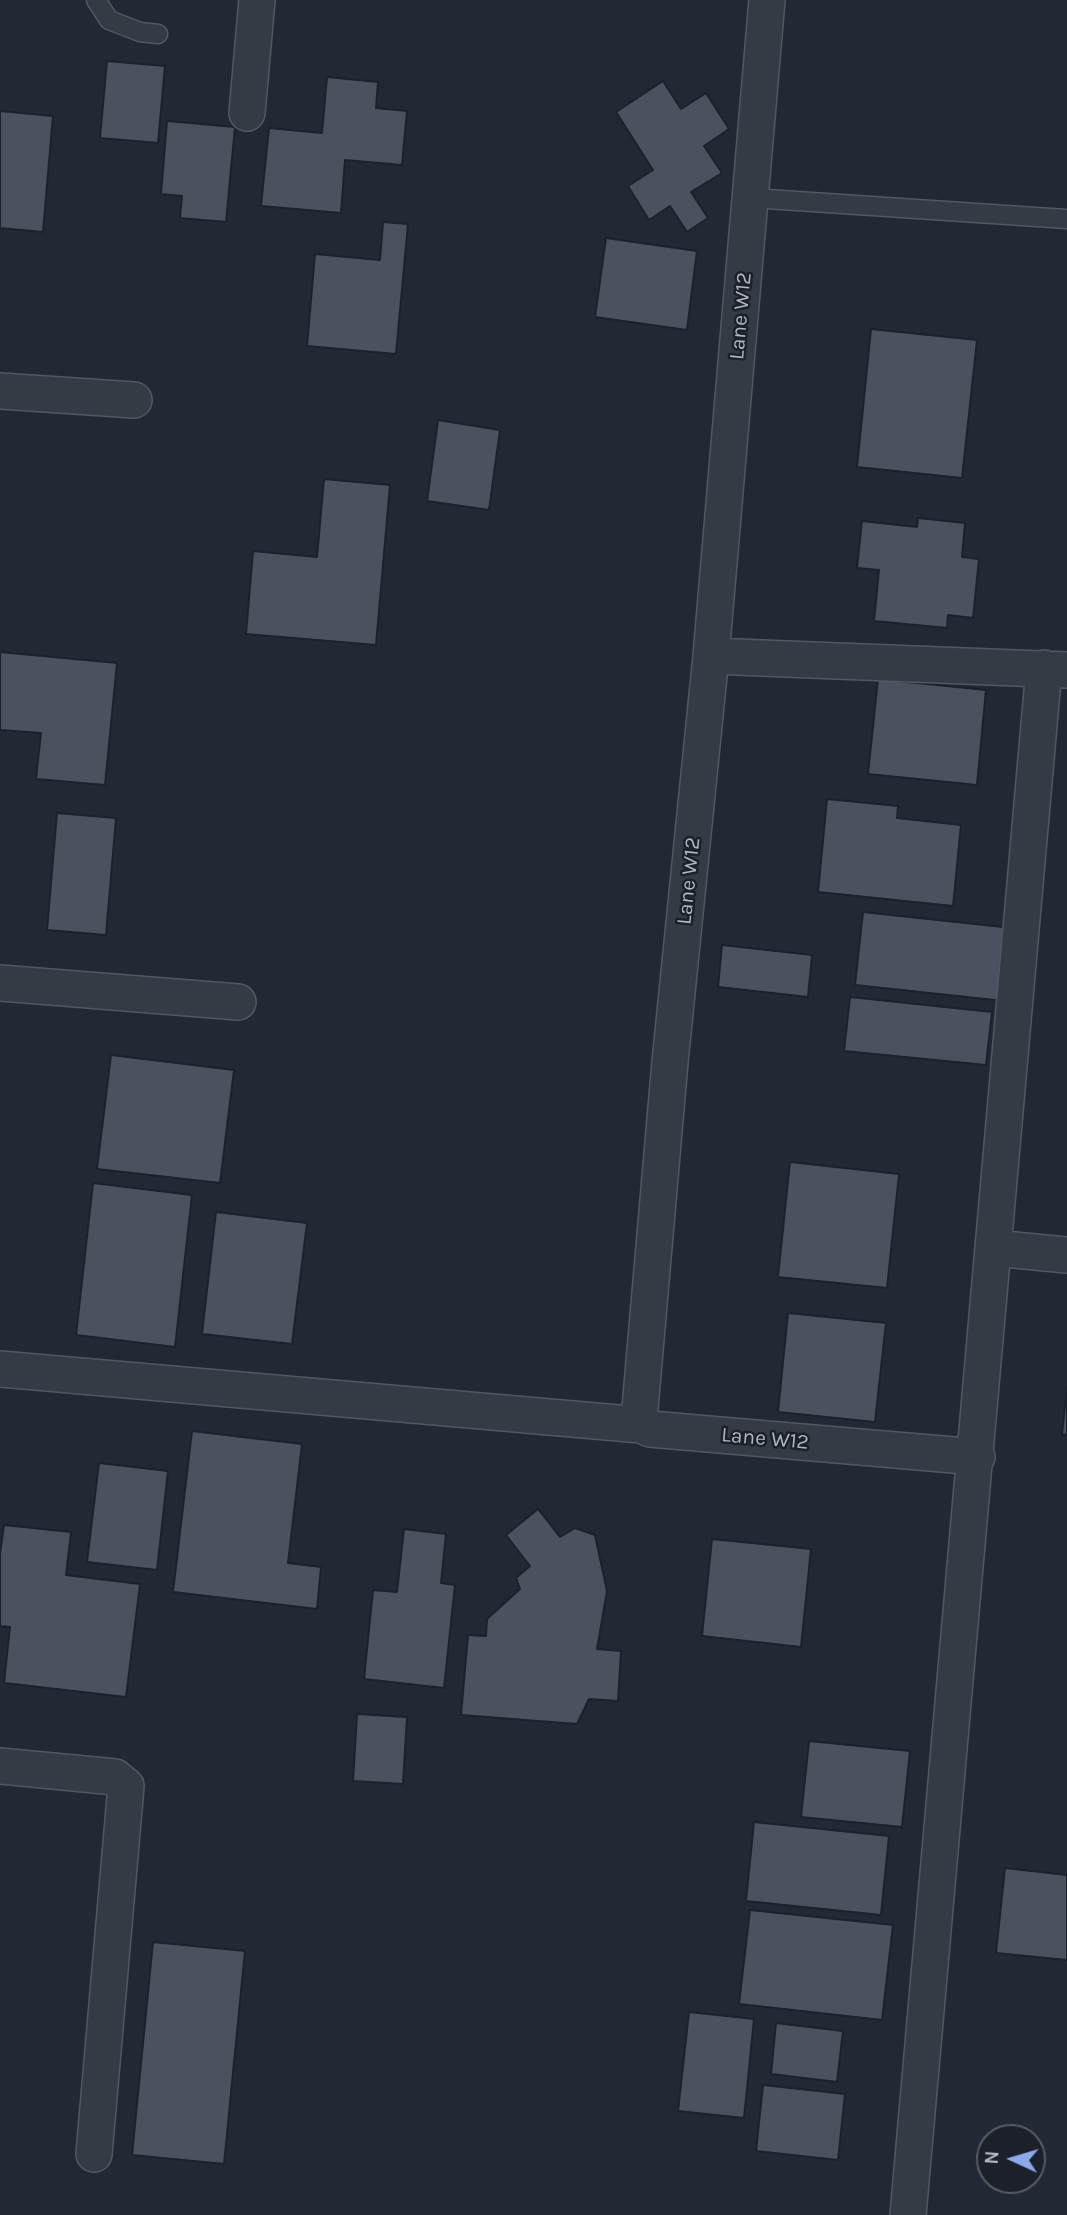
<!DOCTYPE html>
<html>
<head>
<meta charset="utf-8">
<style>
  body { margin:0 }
  #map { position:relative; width:1067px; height:2215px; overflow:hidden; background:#222934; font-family:Karla,sans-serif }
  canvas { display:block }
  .north { position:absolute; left:976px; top:2124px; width:70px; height:70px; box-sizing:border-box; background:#1b2029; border:2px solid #565c66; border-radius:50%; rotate:274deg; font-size:19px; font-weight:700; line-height:28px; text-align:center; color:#afb5c2 }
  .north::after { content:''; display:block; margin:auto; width:24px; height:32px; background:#8baaeb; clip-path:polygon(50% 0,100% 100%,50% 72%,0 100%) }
</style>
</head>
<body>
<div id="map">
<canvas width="1067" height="2215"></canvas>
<div class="north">N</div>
</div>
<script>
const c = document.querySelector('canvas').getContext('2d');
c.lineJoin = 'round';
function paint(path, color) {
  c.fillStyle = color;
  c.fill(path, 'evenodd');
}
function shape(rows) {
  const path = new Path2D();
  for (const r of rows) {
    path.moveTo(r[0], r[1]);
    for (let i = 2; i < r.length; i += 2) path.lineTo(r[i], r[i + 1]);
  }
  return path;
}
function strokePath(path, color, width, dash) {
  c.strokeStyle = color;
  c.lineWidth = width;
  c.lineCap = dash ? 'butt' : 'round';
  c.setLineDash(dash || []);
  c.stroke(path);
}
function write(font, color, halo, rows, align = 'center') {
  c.font = font + ' Karla,sans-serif';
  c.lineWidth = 5;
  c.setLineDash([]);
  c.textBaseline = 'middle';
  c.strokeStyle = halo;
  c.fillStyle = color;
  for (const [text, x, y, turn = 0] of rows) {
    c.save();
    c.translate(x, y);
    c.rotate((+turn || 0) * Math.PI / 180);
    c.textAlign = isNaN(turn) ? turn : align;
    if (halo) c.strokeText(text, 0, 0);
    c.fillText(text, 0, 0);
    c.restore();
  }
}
const building = shape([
  [107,61,165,66,158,143,100,138,107,61],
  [327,77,378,82,376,108,407,111,402,165,345,160,341,213,261,206,269,128,322,133,327,77],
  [663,81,681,109,706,93,729,129,704,146,722,173,691,192,708,218,687,232,670,206,649,220,628,186,653,170,616,112,663,81],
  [0,111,53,116,43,232,0,228,0,111],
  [167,121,235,127,226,222,180,218,182,196,161,194,167,121],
  [383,222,408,224,396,354,307,346,315,254,380,260,383,222],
  [606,238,697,251,687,330,595,317,606,238],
  [871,329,977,340,962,478,857,467,871,329],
  [438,420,500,430,489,510,427,501,438,420],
  [324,479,390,485,376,645,246,634,253,551,317,557,324,479],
  [918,518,965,523,962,557,979,559,973,618,948,615,947,628,874,621,879,570,857,568,862,521,917,527,918,518],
  [0,652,117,663,105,785,36,779,41,733,0,730,0,652],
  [878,679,986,690,977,785,868,774,878,679],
  [827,799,898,806,897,818,961,825,953,906,818,892,827,799],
  [57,813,116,818,106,935,47,930,57,813],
  [863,912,1012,928,1004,1001,855,985,863,912],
  [722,945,812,955,808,997,718,987,722,945],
  [850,997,992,1012,986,1065,844,1051,850,997],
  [111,1055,234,1070,220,1183,97,1169,111,1055],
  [790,1162,899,1174,887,1288,778,1277,790,1162],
  [93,1183,192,1195,175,1347,76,1335,93,1183],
  [216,1212,307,1223,292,1344,202,1334,216,1212],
  [788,1313,886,1323,875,1422,778,1412,788,1313],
  [1067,1387,1067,1435,1062,1434,1067,1387],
  [192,1431,302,1444,288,1563,321,1567,317,1609,173,1592,192,1431],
  [99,1463,168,1471,157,1570,87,1562,99,1463],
  [538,1509,560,1537,575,1528,595,1535,607,1591,597,1649,621,1651,618,1701,589,1699,577,1724,461,1715,468,1635,486,1636,487,1619,520,1589,516,1578,530,1566,506,1535,538,1509],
  [4,1525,71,1532,66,1575,140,1584,126,1697,4,1683,10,1627,0,1626,0,1554,4,1525],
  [404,1529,446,1534,441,1583,455,1585,444,1688,364,1679,373,1590,397,1592,404,1529],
  [712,1539,811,1549,801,1647,702,1636,712,1539],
  [357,1714,407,1717,403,1784,353,1781,357,1714],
  [809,1741,910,1751,902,1827,801,1817,809,1741],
  [754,1822,889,1836,881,1915,746,1901,754,1822],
  [1005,1868,1067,1875,1067,1960,996,1953,1005,1868],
  [750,1910,893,1925,882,2020,739,2004,750,1910],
  [153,1942,245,1951,224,2164,132,2155,153,1942],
  [689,2012,754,2019,744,2118,678,2111,689,2012],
  [776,2023,843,2031,837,2082,771,2074,776,2023],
  [763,2085,845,2094,838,2160,756,2151,763,2085]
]);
const service = shape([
  [96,0,109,20,140,32,158,34],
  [752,198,1067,219]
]);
const minor = shape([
  [767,0,711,656,670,1062,639,1420,641,1425,650,1429,977,1457],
  [247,113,257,0],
  [0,391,134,400],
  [711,656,1067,670],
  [0,983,238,1002],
  [994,1248,1067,1255],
  [0,1369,641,1425],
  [0,1766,115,1777,126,1786,94,2154],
  [908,2215,1044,668]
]);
const streetNames = [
  ["Lane W12",741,316,-85],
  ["Lane W12",689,881,-84],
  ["Lane W12",765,1439,5]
];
paint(building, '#4a5260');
strokePath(building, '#1c222b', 2);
strokePath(service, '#525863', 21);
strokePath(minor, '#525863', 38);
strokePath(service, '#353b45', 18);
strokePath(minor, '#353b45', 35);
write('21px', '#afb5c2', '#1b2029', streetNames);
</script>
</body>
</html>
